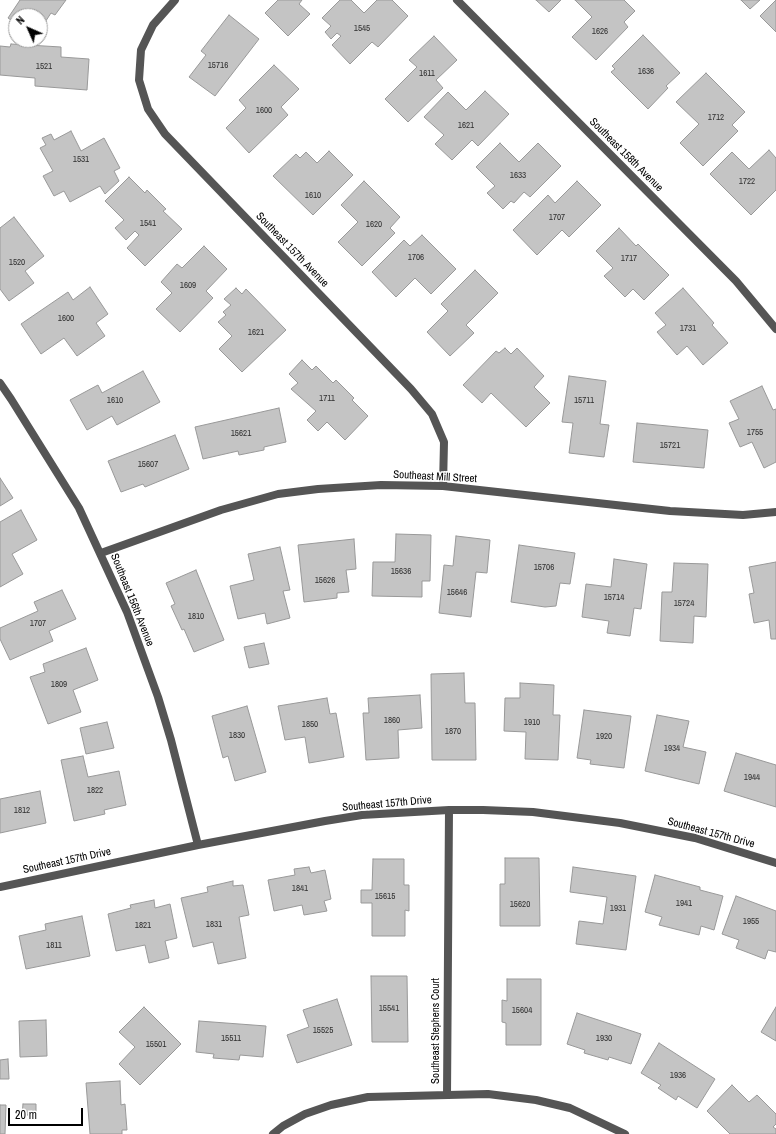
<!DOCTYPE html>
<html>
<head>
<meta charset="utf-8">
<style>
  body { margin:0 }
  #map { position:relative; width:776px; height:1134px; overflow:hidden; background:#fff; font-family:"Archivo Narrow",sans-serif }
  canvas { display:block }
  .north { position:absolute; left:8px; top:8px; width:40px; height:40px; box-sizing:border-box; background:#fff; border:1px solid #999; border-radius:50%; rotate:315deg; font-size:11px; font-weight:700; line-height:16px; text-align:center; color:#000 }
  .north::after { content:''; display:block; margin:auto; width:14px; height:18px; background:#000; clip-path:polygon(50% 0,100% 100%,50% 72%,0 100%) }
  .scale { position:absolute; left:8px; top:1108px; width:75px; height:18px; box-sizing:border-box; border:2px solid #000; border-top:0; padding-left:5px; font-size:12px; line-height:14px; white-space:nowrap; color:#000; -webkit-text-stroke:3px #fff; paint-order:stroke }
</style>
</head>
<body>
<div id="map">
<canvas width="776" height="1134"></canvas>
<div class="north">N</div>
<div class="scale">20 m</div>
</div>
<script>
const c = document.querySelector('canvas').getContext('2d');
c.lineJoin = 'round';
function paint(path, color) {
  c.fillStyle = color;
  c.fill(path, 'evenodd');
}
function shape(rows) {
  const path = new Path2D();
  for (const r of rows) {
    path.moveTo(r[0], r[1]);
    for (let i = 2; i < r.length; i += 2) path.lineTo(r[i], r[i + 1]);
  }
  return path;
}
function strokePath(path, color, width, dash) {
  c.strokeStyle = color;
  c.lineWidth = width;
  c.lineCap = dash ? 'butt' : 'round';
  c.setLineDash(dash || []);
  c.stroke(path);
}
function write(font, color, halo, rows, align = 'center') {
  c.font = font + ' "Archivo Narrow",sans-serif';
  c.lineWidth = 3;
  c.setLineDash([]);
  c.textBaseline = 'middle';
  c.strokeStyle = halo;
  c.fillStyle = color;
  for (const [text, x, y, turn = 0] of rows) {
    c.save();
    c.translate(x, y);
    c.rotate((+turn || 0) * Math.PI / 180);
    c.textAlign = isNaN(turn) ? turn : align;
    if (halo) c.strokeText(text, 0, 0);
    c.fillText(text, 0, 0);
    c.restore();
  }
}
const building = shape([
  [20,0,66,0,55,15,51,13,40,30,40,16,16,16,16,23,8,18,20,0],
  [278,0,302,0,299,4,310,14,288,36,265,13,278,0],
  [340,0,351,0,364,13,377,0,392,0,408,16,378,47,372,42,350,64,332,45,341,36,337,33,331,39,325,32,331,26,322,18,340,0],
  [536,0,561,0,549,12,536,0],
  [575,0,624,0,635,11,624,22,628,27,596,60,572,37,592,17,575,0],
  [741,0,760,0,750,9,741,0],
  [776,0,776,32,760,16,776,0],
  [229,15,259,39,215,96,189,77,206,55,201,51,229,15],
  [643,35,680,73,666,86,668,88,648,109,611,72,615,69,612,66,643,35],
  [434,36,457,60,436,80,443,88,408,122,385,99,417,67,409,60,434,36],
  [11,44,61,47,61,57,89,59,87,90,35,86,35,78,0,75,0,46,10,47,11,44],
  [274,65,299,89,281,107,288,115,249,153,226,128,246,108,239,100,274,65],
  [706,73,745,112,732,125,738,131,703,166,680,143,699,124,676,102,706,73],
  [485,91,509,114,478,146,472,140,452,160,435,144,444,135,424,117,448,92,466,110,485,91],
  [71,131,81,151,104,138,120,168,114,171,119,181,105,194,100,186,70,202,64,191,54,196,43,176,53,171,40,148,46,145,42,138,51,134,54,140,71,131],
  [500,143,519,162,538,143,561,166,530,197,524,192,514,203,511,201,503,209,487,193,495,186,476,167,500,143],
  [769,150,776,158,776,190,751,215,710,174,732,152,749,169,769,150],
  [329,151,353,175,313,215,273,176,296,154,300,158,306,152,317,163,329,151],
  [129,177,145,193,147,190,166,209,163,211,182,229,145,266,127,248,139,235,135,231,126,240,115,228,124,220,105,201,129,177],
  [364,181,400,217,390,228,395,233,362,266,338,242,358,222,341,205,364,181],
  [577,181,601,205,569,237,562,230,537,255,513,230,548,195,555,203,577,181],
  [14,217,44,256,25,271,34,283,9,301,0,289,0,228,14,217],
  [619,228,636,246,638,244,669,275,644,300,633,289,625,297,604,276,613,268,596,251,619,228],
  [422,235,456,269,431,294,415,278,396,297,372,272,404,240,410,246,422,235],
  [204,246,227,269,206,291,213,298,180,332,156,309,172,293,161,282,177,264,182,268,204,246],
  [475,270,498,293,466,325,474,333,450,356,427,332,448,311,441,304,475,270],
  [90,287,108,314,96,323,105,336,77,356,64,338,41,354,21,324,68,292,73,300,90,287],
  [236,288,242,294,246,289,286,330,242,372,219,349,232,336,218,322,226,315,223,312,231,305,224,299,236,288],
  [683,288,714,323,712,325,728,343,703,365,687,346,677,355,657,332,666,325,655,313,683,288],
  [505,348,511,354,517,348,544,376,534,387,550,403,526,427,491,393,482,403,463,385,496,351,499,353,505,348],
  [302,360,312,370,316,366,333,383,336,380,354,398,352,400,368,416,345,440,327,422,318,431,307,420,316,411,291,389,298,383,289,374,302,360],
  [143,371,160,402,117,425,112,416,87,430,70,400,98,385,102,393,143,371],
  [569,376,606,381,600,424,609,425,604,457,569,453,573,423,562,422,569,376],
  [762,386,773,410,776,409,776,462,764,468,752,442,740,447,729,423,739,419,730,401,762,386],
  [279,408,286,442,264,447,264,450,239,455,238,451,203,459,195,427,279,408],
  [637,423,708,430,704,468,633,462,637,423],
  [175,435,189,469,145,487,143,484,121,492,108,461,175,435],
  [0,478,13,498,0,506,0,478],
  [21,510,37,540,12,554,23,574,0,587,0,522,21,510],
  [396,534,431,535,430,581,422,581,422,597,372,596,373,562,395,562,396,534],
  [456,536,490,540,487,573,476,572,471,617,439,613,444,565,453,566,456,536],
  [354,539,356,569,346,570,349,592,337,593,337,598,304,602,298,545,354,539],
  [519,545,575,553,570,584,560,583,556,606,545,607,511,602,519,545],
  [280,547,290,590,283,591,290,618,267,624,265,613,238,619,230,586,254,580,248,554,280,547],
  [614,559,647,564,641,609,634,608,630,636,607,633,609,621,582,617,586,584,611,587,614,559],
  [776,562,776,639,771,639,769,620,754,623,749,594,754,593,749,567,776,562],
  [674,563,708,564,706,617,694,616,693,643,660,641,662,592,672,592,674,563],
  [196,570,224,640,194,652,184,629,182,630,171,606,175,604,166,583,196,570],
  [62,590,76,619,49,631,53,641,10,660,0,639,0,628,38,611,34,602,62,590],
  [264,643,269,664,249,668,244,647,264,643],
  [86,648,98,680,73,690,81,712,48,724,30,677,45,672,43,664,86,648],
  [464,673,465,703,475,703,476,760,432,760,431,674,464,673],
  [520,683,554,685,553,715,560,715,558,760,525,759,526,732,504,731,505,698,520,698,520,683],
  [420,695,422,728,398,730,399,758,366,760,363,713,369,713,368,698,420,695],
  [327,698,330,714,336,713,344,757,309,763,305,737,285,740,278,706,327,698],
  [247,706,266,772,235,781,228,756,223,758,212,716,247,706],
  [584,710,631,716,624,768,590,764,591,760,577,758,584,710],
  [657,715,689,721,683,747,706,752,699,784,645,771,657,715],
  [107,722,114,748,86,754,80,728,107,722],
  [736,753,776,765,776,807,724,791,736,753],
  [83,756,88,777,119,771,126,805,104,810,105,814,74,821,61,760,83,756],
  [40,791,46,823,0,833,0,799,40,791],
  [505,858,539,858,540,926,500,926,500,884,505,884,505,858],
  [373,859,404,859,404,885,409,885,409,911,405,910,405,936,372,936,372,903,361,903,361,890,372,890,373,859],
  [309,867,311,873,325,870,331,899,324,901,327,911,304,915,302,905,274,911,268,880,295,875,294,869,309,867],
  [573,867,636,876,626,950,576,944,579,921,603,924,607,897,570,892,573,867],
  [655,875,700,887,700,890,723,896,714,930,701,926,699,935,659,925,662,917,645,912,655,875],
  [233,881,233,886,243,885,249,915,239,917,246,958,218,964,213,942,193,947,181,898,208,892,207,887,233,881],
  [736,896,776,911,776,952,768,950,765,959,736,948,739,940,722,934,736,896],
  [154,900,155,908,170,904,177,938,165,941,169,958,149,963,145,945,116,951,108,914,131,908,130,905,154,900],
  [82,916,90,956,26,969,19,936,46,930,45,924,82,916],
  [371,976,407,976,408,1042,372,1042,371,976],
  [507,979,541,979,541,1045,506,1045,506,1023,502,1022,502,1000,507,1001,507,979],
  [337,999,352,1045,297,1063,287,1035,309,1027,303,1010,337,999],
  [144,1007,181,1044,140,1085,119,1064,135,1047,119,1032,144,1007],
  [776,1007,776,1041,761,1032,776,1007],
  [577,1013,641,1034,631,1064,609,1057,608,1060,584,1053,585,1050,567,1044,577,1013],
  [46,1020,47,1056,20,1057,19,1021,46,1020],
  [199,1021,266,1026,263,1057,240,1055,239,1060,213,1058,214,1054,196,1052,199,1021],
  [659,1043,715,1079,697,1108,678,1096,676,1100,658,1088,661,1085,641,1073,659,1043],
  [8,1059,9,1079,0,1079,0,1060,8,1059],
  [120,1081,121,1105,125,1104,127,1130,122,1130,122,1134,90,1134,86,1083,120,1081],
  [732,1085,749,1102,757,1095,776,1114,776,1124,773,1127,776,1129,776,1134,730,1134,707,1111,732,1085],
  [23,1104,36,1104,36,1115,22,1115,23,1104],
  [0,1105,6,1105,5,1134,0,1134,0,1105]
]);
const street = shape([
  [175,0,153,25,141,50,139,80,148,109,165,134,411,389,432,414,444,442,443,486],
  [457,0,736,281,776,329],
  [0,383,11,399,79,508,127,612,158,697,171,740,198,845],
  [101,553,221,510,278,494,318,489,381,485,443,486,670,511,743,515,776,512],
  [0,887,198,845,325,821,362,815,449,810,483,810,533,812,620,823,695,838,776,863],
  [447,1095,449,810],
  [273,1134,283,1126,305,1114,331,1105,368,1097,488,1094,536,1100,570,1108,625,1134]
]);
const numberNames = [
  ["1545",362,29],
  ["1626",600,32],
  ["15716",218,66],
  ["1521",44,67],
  ["1636",646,72],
  ["1611",427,74],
  ["1600",264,111],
  ["1712",716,118],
  ["1621",466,126],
  ["1531",81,160],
  ["1633",518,176],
  ["1722",747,182],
  ["1610",313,196],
  ["1707",557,218],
  ["1541",148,224],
  ["1620",374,225],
  ["1706",416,258],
  ["1717",629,259],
  ["1520",17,263],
  ["1609",188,286],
  ["1600",66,319],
  ["1731",688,329],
  ["1621",256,333],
  ["1711",327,399],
  ["1610",115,401],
  ["15711",584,401],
  ["1755",755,433],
  ["15621",241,434],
  ["15721",670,446],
  ["15607",148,465],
  ["15706",544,568],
  ["15636",401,572],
  ["15626",325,581],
  ["15646",457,593],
  ["15714",614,598],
  ["15724",684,604],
  ["1810",196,617],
  ["1707",38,624],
  ["1809",59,685],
  ["1860",392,721],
  ["1910",532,723],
  ["1850",310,725],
  ["1870",453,732],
  ["1830",237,736],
  ["1920",604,737],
  ["1934",672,749],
  ["1944",752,778],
  ["1822",95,791],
  ["1812",22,811],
  ["1841",300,889],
  ["15615",385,897],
  ["1941",684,904],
  ["15620",520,905],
  ["1931",618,909],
  ["1955",751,922],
  ["1831",214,925],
  ["1821",143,926],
  ["1811",54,946],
  ["15541",389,1009],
  ["15604",522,1011],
  ["15525",323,1031],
  ["15511",231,1039],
  ["1930",604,1039],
  ["15501",156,1045],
  ["1936",678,1076]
];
const streetNames = [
  ["Southeast 158th Avenue",626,155,45],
  ["Southeast 157th Avenue",292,250,46],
  ["Southeast Mill Street",435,477,3],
  ["Southeast 156th Avenue",132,600,68],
  ["Southeast 157th Drive",387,804,-5],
  ["Southeast 157th Drive",711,833,15],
  ["Southeast 157th Drive",67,861,-12],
  ["Southeast Stephens Court",436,1031,-90]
];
paint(building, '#c4c4c4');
strokePath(building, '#999', 1);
strokePath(street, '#555', 8);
write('9px', '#313131', null, numberNames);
write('11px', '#000', '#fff', streetNames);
</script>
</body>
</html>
